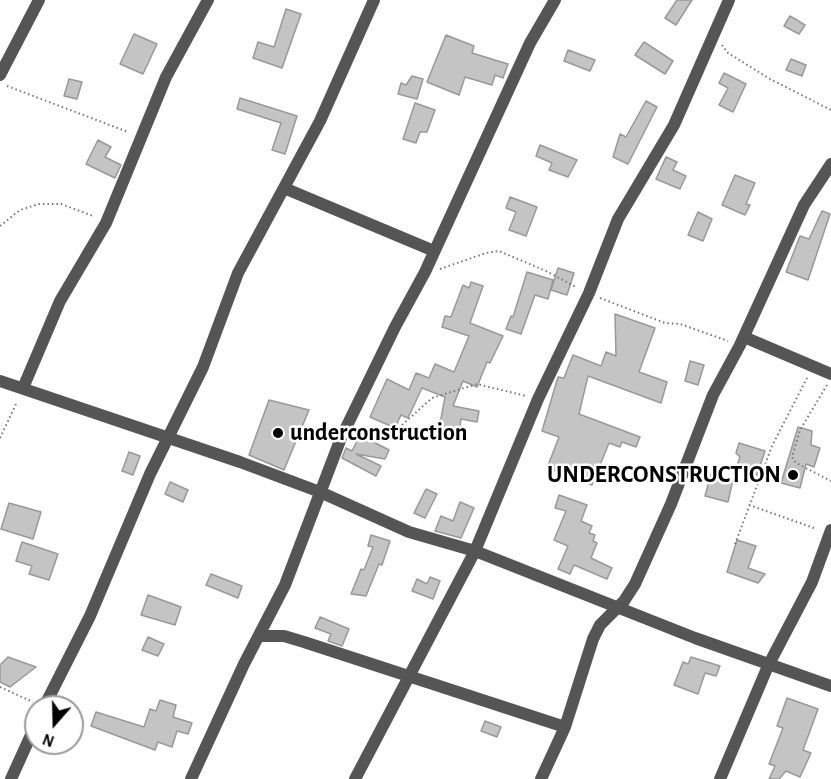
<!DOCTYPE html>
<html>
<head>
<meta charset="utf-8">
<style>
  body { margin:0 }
  #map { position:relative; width:831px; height:779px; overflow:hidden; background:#fff; font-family:"Alegreya Sans",sans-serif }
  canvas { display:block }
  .north { position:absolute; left:24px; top:695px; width:60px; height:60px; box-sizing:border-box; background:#fff; border:2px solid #999; border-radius:50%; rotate:200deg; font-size:16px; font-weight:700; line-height:24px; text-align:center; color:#000 }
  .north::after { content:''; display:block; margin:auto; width:21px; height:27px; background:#000; clip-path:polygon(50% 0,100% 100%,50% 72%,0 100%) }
</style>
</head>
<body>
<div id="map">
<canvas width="831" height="779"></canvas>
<div class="north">N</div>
</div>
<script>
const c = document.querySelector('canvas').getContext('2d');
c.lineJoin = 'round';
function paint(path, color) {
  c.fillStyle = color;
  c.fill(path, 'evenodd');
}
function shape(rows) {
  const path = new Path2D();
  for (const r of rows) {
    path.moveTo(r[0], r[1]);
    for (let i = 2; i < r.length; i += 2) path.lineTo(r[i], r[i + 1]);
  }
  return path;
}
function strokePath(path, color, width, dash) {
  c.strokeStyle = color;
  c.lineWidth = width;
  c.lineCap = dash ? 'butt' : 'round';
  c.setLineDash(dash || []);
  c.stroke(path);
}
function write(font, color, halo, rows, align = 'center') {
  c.font = font + ' "Alegreya Sans",sans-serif';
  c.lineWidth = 5;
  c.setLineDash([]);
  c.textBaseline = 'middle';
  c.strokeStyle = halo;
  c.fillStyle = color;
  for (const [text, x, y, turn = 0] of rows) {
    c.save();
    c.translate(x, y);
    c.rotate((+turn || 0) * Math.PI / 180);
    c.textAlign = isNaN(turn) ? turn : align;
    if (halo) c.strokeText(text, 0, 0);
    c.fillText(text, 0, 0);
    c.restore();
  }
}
const building = shape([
  [677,0,692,0,676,25,665,18,677,0],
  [286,9,301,14,282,68,253,58,258,42,274,47,286,9],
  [790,16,805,25,799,34,784,26,790,16],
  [134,34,157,44,143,74,120,64,134,34],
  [446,35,474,46,472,53,508,64,503,78,495,75,492,85,465,77,459,95,427,82,446,35],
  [644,42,673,61,665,74,635,55,644,42],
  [568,50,595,60,590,71,564,61,568,50],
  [791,59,806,65,802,76,786,70,791,59],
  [724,73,746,84,733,112,719,105,728,88,719,83,724,73],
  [412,76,423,79,417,99,398,94,401,83,406,85,412,76],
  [69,79,82,82,77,99,64,96,69,79],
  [240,98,297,116,285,154,272,150,281,123,237,109,240,98],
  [646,101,657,107,628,164,613,157,620,134,626,137,646,101],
  [415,103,435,110,427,132,420,132,416,143,403,139,415,103],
  [98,140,111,147,105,157,121,165,115,178,86,164,98,140],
  [540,145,577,160,568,177,549,170,552,163,536,156,540,145],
  [666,157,677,162,673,170,686,176,680,189,656,179,666,157],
  [735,175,755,183,746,204,750,205,745,215,722,205,735,175],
  [510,197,537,207,526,236,509,230,516,212,506,208,510,197],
  [822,211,830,214,808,280,786,272,800,236,809,239,822,211],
  [698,212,712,219,703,241,688,235,698,212],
  [558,268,574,273,567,295,551,290,558,268],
  [527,272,553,280,548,299,535,295,521,334,506,329,511,316,513,317,527,272],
  [471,282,483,286,470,323,503,336,490,363,487,362,477,387,463,381,453,406,479,411,477,422,461,419,459,433,439,429,445,397,422,388,408,418,401,415,395,428,370,417,387,379,409,390,416,373,429,378,435,364,454,372,469,336,442,327,445,316,451,317,463,285,469,288,471,282],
  [615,314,655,328,639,372,667,382,661,403,588,376,579,414,640,437,636,447,622,442,620,447,609,443,592,485,547,468,559,437,542,431,558,377,564,378,573,355,601,366,606,352,616,356,615,314],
  [690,361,704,365,698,385,685,381,690,361],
  [269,400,309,410,284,470,249,455,269,400],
  [798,427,812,431,811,445,820,448,814,467,806,464,800,488,781,483,798,427],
  [360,435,389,450,385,459,356,454,381,466,376,476,342,458,346,448,352,451,360,435],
  [739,443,765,451,757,475,736,468,740,457,736,453,739,443],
  [129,452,140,456,133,475,122,471,129,452],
  [711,474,733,480,728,502,705,496,711,474],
  [170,482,188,490,183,502,165,494,170,482],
  [426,489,437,494,425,518,414,513,426,489],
  [559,495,587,505,581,521,592,526,589,533,595,535,593,541,597,543,591,558,612,568,607,579,574,565,570,574,558,569,568,546,554,540,566,511,555,508,559,495],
  [460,502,474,508,461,538,435,531,441,516,453,521,460,502],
  [9,503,41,512,33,539,1,529,9,503],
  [371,535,390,541,382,565,379,564,366,596,351,594,361,569,364,570,373,547,368,546,371,535],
  [737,540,756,546,748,568,765,574,758,583,727,572,737,540],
  [22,542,58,554,49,580,29,574,32,566,16,561,22,542],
  [211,574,242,586,238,598,206,585,211,574],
  [430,577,440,581,433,599,412,591,417,579,427,584,430,577],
  [148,595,181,607,175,625,141,615,148,595],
  [320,617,349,629,342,646,328,641,331,634,315,628,320,617],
  [148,637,164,644,158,656,142,650,148,637],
  [8,657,36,667,10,687,0,682,0,665,8,657],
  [691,657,720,666,716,676,705,673,698,694,674,685,683,662,688,664,691,657],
  [787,698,818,709,803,750,811,753,800,777,786,771,779,779,769,779,775,766,769,764,783,728,777,726,787,698],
  [160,700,176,705,173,717,192,723,188,734,177,731,172,747,158,742,155,750,91,726,96,712,144,727,150,709,156,711,160,700],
  [485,721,501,727,497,737,481,731,485,721]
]);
const path = shape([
  [722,45,728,53,770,79,831,110],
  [7,86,128,132],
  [0,226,20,210,39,204,61,204,93,216],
  [440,269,486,253,499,251,546,271,576,287],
  [600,298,665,323,680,324,728,341],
  [827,385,800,430,792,457,796,463,831,481],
  [402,425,432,398,477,384,526,396],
  [0,438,17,402],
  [749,505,817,529],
  [735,544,772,446,807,378],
  [0,687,33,702]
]);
const minor = shape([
  [0,75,39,0],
  [284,188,434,251],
  [744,337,831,374],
  [0,381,240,462,320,492,409,532,475,551,695,638,831,686],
  [23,388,60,301,106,223,166,77,208,0],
  [260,636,284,636,304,642,565,727],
  [44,707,90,616,150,474,203,367,238,273,320,121,374,0],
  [11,779,36,724],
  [191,779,244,664,285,585,341,438,395,327,425,272,530,43,555,0],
  [355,779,475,551,538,399,589,293,618,219,674,125,729,0],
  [541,779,565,727,593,639,600,625,624,601,635,584,671,504,713,395,740,345,804,205,831,164],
  [720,779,768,666,812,582,831,530]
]);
const markers = [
  [278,433,6,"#000"],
  [793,475,6,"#000"]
];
const poiNames = [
  ["underconstruction",290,433],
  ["UNDERCONSTRUCTION",781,475,"right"]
];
paint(building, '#c4c4c4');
strokePath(building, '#999', 1.5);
strokePath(path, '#777', 2, [1.5, 3]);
strokePath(minor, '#555', 12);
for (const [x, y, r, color] of markers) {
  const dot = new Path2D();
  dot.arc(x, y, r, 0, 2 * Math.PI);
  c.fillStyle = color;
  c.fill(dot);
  strokePath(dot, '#fff', 2);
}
write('bold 24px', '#000', '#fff', poiNames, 'left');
</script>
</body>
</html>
